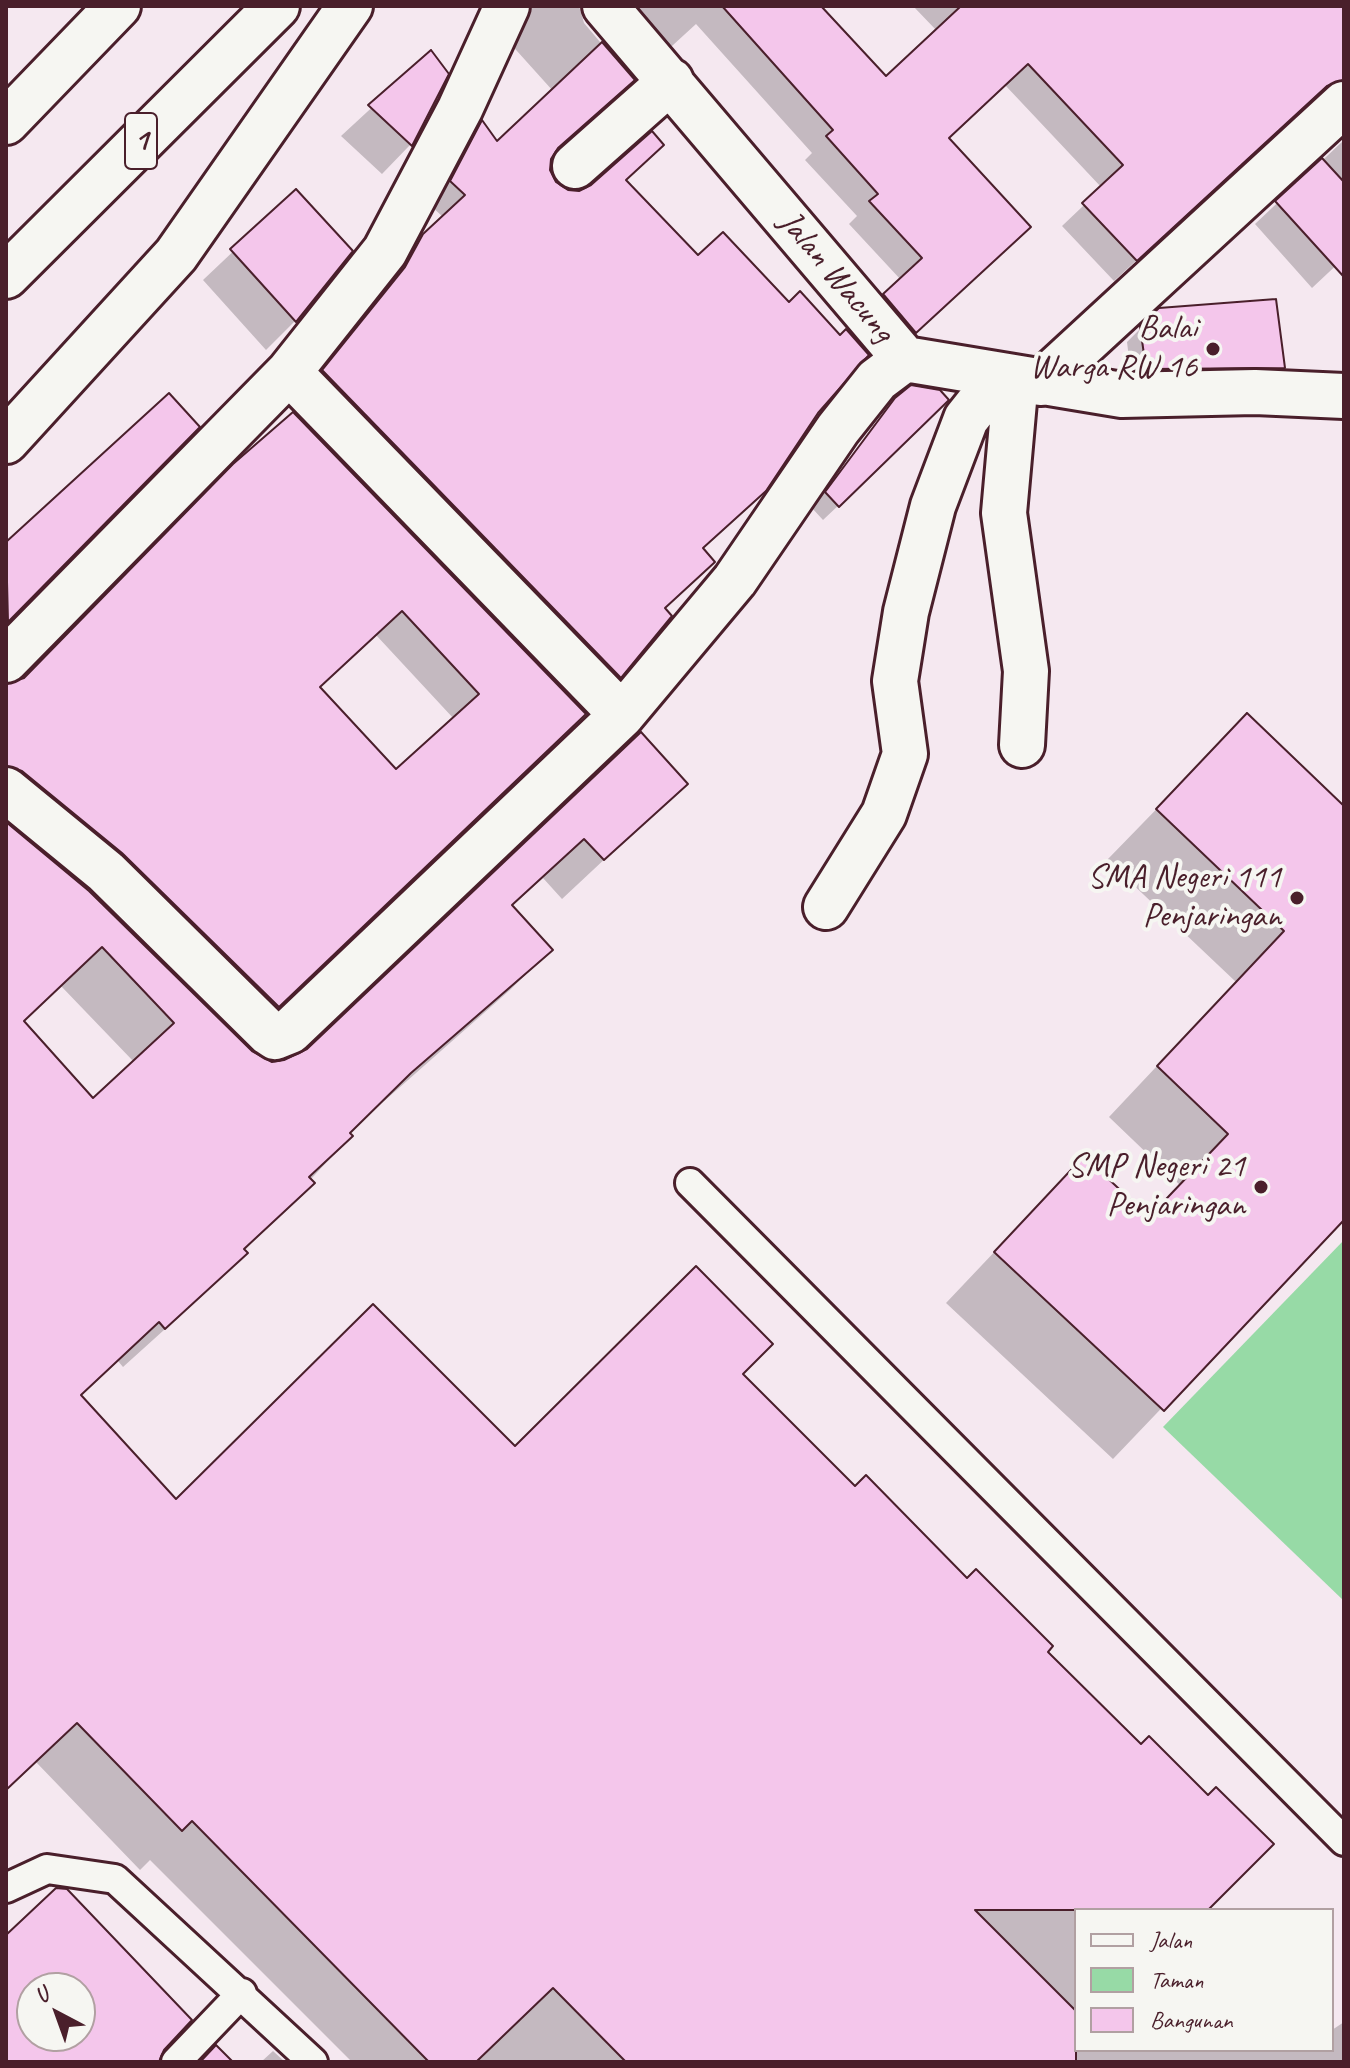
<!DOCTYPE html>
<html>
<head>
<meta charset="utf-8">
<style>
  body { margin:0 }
  #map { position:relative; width:1350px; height:2068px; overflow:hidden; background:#f5e8f0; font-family:Caveat,sans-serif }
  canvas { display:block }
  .frame { position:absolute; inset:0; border:8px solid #4a1f2b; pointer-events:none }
  .legend { position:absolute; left:1074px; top:1908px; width:260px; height:144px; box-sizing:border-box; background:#f6f6f2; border:2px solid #b1a0a2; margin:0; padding:10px 14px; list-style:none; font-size:24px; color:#4a1f2b }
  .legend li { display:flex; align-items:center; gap:16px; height:40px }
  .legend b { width:40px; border:2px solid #b1a0a2 }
  .north { position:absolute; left:16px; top:1972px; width:80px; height:80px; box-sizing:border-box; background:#f6f6f2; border:2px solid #b1a0a2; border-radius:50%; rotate:319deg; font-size:22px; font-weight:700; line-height:32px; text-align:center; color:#4a1f2b }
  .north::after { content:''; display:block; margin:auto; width:28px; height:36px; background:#4a1f2b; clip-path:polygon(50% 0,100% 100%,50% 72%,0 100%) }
</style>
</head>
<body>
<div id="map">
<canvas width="1350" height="2068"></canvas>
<div class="frame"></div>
<ul class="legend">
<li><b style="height:10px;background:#f6f6f2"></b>Jalan</li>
<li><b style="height:22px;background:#97daa6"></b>Taman</li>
<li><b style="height:22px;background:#f4c6eb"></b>Bangunan</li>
</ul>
<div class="north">U</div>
</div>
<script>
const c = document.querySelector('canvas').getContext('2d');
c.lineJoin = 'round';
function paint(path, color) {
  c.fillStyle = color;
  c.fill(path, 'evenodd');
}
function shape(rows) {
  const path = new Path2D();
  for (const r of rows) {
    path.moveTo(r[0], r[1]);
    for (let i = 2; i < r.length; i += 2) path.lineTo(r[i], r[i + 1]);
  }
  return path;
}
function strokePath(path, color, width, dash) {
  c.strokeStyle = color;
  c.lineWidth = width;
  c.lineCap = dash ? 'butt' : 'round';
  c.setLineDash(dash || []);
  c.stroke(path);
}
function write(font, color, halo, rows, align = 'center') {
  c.font = font + ' Caveat,sans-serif';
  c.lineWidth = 8;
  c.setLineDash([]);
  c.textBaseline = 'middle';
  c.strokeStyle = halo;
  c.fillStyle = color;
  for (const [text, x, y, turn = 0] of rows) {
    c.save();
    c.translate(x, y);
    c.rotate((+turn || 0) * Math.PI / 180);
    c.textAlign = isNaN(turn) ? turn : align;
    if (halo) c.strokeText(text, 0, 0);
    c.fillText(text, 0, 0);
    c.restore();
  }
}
const green = shape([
  [1344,1240,1344,1601,1163,1427]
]);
const shadow = shape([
  [534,6,579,6,584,23,632,80,553,152,548,171,554,183,567,192,580,193,624,180,701,549,663,609,669,616,597,698,302,393,383,291,401,258,443,217,429,204,461,145,482,123,497,144,553,91,508,41,510,30],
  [594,6,819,6,886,79,937,31,913,6,1344,6,1344,115,1316,101,1303,107,1114,281,1062,226,1102,188,1005,85,947,138,1006,248,893,354,863,318,901,280,849,224,857,216,805,160,812,153,696,24,649,67],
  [431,53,446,74,410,145,382,174,341,136],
  [1344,140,1344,258,1312,288,1255,224],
  [296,192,351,251,295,321,266,350,203,280],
  [1142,327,1283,368,1268,382,1132,383,1127,342],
  [169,396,197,427,6,621,6,547],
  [896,400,928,421,823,520,812,508],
  [293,415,559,739,252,1031,6,782,6,686,25,679],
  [376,635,454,719,396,771,318,688],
  [1247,716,1344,808,1344,1217,1113,1459,946,1303,1035,1209,1148,1219,1180,1185,1109,1117,1236,982,1107,860],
  [641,734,685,784,562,899,543,878,511,907,550,950,510,990,348,1133,351,1136,205,1293,123,1367,118,1361,79,1397,175,1502,515,1449,740,1374,855,1489,967,1580,1045,1652,1212,1910,1076,1910,1076,2050,1332,2050,1332,2030,1344,2022,1344,2062,352,2062,150,1860,140,1870,35,1761,6,1789,6,825,250,1053,273,1064,308,1051],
  [61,986,134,1062,93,1101,22,1023],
  [273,2051,285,2062,261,2062]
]);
const building = shape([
  [722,6,821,6,886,76,961,6,1344,6,1344,80,1327,86,1137,261,1082,203,1123,165,1028,64,949,138,1031,227,916,333,883,294,922,258,869,201,878,194,826,136,833,130,722,6],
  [602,42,635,80,558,148,551,159,550,170,556,182,568,190,579,191,591,185,652,131,664,145,626,180,698,255,723,232,789,302,800,291,840,335,846,329,869,355,818,413,766,491,703,548,715,562,665,608,672,616,621,678,322,370,405,267,423,234,465,195,450,181,482,120,497,141,602,42],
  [431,50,449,74,412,146,368,105,431,50],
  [1322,158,1344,182,1344,277,1275,201,1322,158],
  [296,189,353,251,296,322,230,249,296,189],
  [1276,299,1285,368,1146,369,1140,326,1159,308,1276,299],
  [911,385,940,390,949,400,839,507,825,492,895,398,911,385],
  [169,393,200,427,8,622,6,542,169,393],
  [293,412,586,714,279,1007,122,853,22,771,6,766,6,684,24,678,233,464,293,412],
  [402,611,479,694,396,769,320,687,402,611],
  [1247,713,1344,806,1344,1220,1164,1411,994,1252,1084,1156,1149,1217,1228,1134,1157,1066,1284,931,1156,809,1247,713],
  [641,732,688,784,604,860,584,839,512,905,553,950,411,1073,350,1133,353,1136,309,1177,315,1183,244,1249,248,1253,165,1329,159,1322,81,1395,176,1499,373,1304,515,1446,696,1266,773,1344,743,1374,855,1486,866,1475,967,1578,976,1569,1053,1646,1048,1652,1141,1744,1149,1736,1208,1795,1216,1787,1274,1844,1208,1910,975,1910,1076,2011,1076,2062,626,2062,553,1988,476,2062,429,2062,192,1821,182,1831,77,1723,6,1790,6,822,89,891,252,1051,272,1062,284,1060,307,1049,641,732],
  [102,947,174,1023,93,1098,24,1021,102,947],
  [56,1888,67,1889,192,2020,164,2050,159,2062,6,2062,6,1935,56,1888],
  [32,1988,80,1988,80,2036,32,2036,32,1988],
  [216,2045,233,2062,200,2062,216,2045]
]);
const service = shape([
  [690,1183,1344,1841],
  [6,1888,47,1869,115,1879,313,2062],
  [176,2062,242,1993]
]);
const minor = shape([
  [605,6,905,359,1122,395,1255,392,1344,396],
  [575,166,671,81],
  [289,372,385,251,460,109,507,6],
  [1016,379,1004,513,1026,671,1022,745],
  [1041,383,1344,104],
  [6,660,289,372,622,715],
  [6,790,106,872,269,1033,275,1037,290,1031,622,715,735,580,838,429,877,380,905,359],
  [826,907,884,814,905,754,895,681,906,612,933,506,966,419,1000,376]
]);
const motorway = shape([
  [6,122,118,6],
  [6,276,277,6],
  [6,441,176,255,350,6]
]);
const markers = [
  [1213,349,8,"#4a1f2b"],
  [1297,898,8,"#4a1f2b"],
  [1261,1187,8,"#4a1f2b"]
];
const shields = [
  [141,141,32]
];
const shieldNames = [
  ["1",141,141]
];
const streetNames = [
  ["Jalan Wacung",836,277,50]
];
const poiNames = [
  ["Balai",1197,329],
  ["Warga RW 16",1197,368],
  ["SMA Negeri 111",1281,878],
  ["Penjaringan",1281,917],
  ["SMP Negeri 21",1245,1167],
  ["Penjaringan",1245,1206]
];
paint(green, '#97daa6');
paint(shadow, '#0003');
paint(building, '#f4c6eb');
strokePath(building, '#4a1f2b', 2);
strokePath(service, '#4a1f2b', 34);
strokePath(minor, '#4a1f2b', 50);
strokePath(motorway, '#4a1f2b', 50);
strokePath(service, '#f6f6f2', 28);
strokePath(minor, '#f6f6f2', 44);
strokePath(motorway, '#f6f6f2', 44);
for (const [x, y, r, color] of markers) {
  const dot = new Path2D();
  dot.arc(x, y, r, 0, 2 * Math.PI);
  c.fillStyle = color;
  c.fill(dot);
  strokePath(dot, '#f6f6f2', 3);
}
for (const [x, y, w] of shields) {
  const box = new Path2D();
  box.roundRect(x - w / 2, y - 28, w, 56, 6);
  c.fillStyle = '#f6f6f2';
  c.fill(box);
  strokePath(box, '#4a1f2b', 2);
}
write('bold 32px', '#4a1f2b', null, shieldNames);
write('34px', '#4a1f2b', '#f6f6f2', streetNames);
write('34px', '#4a1f2b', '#f6f6f2', poiNames, 'right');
</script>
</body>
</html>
